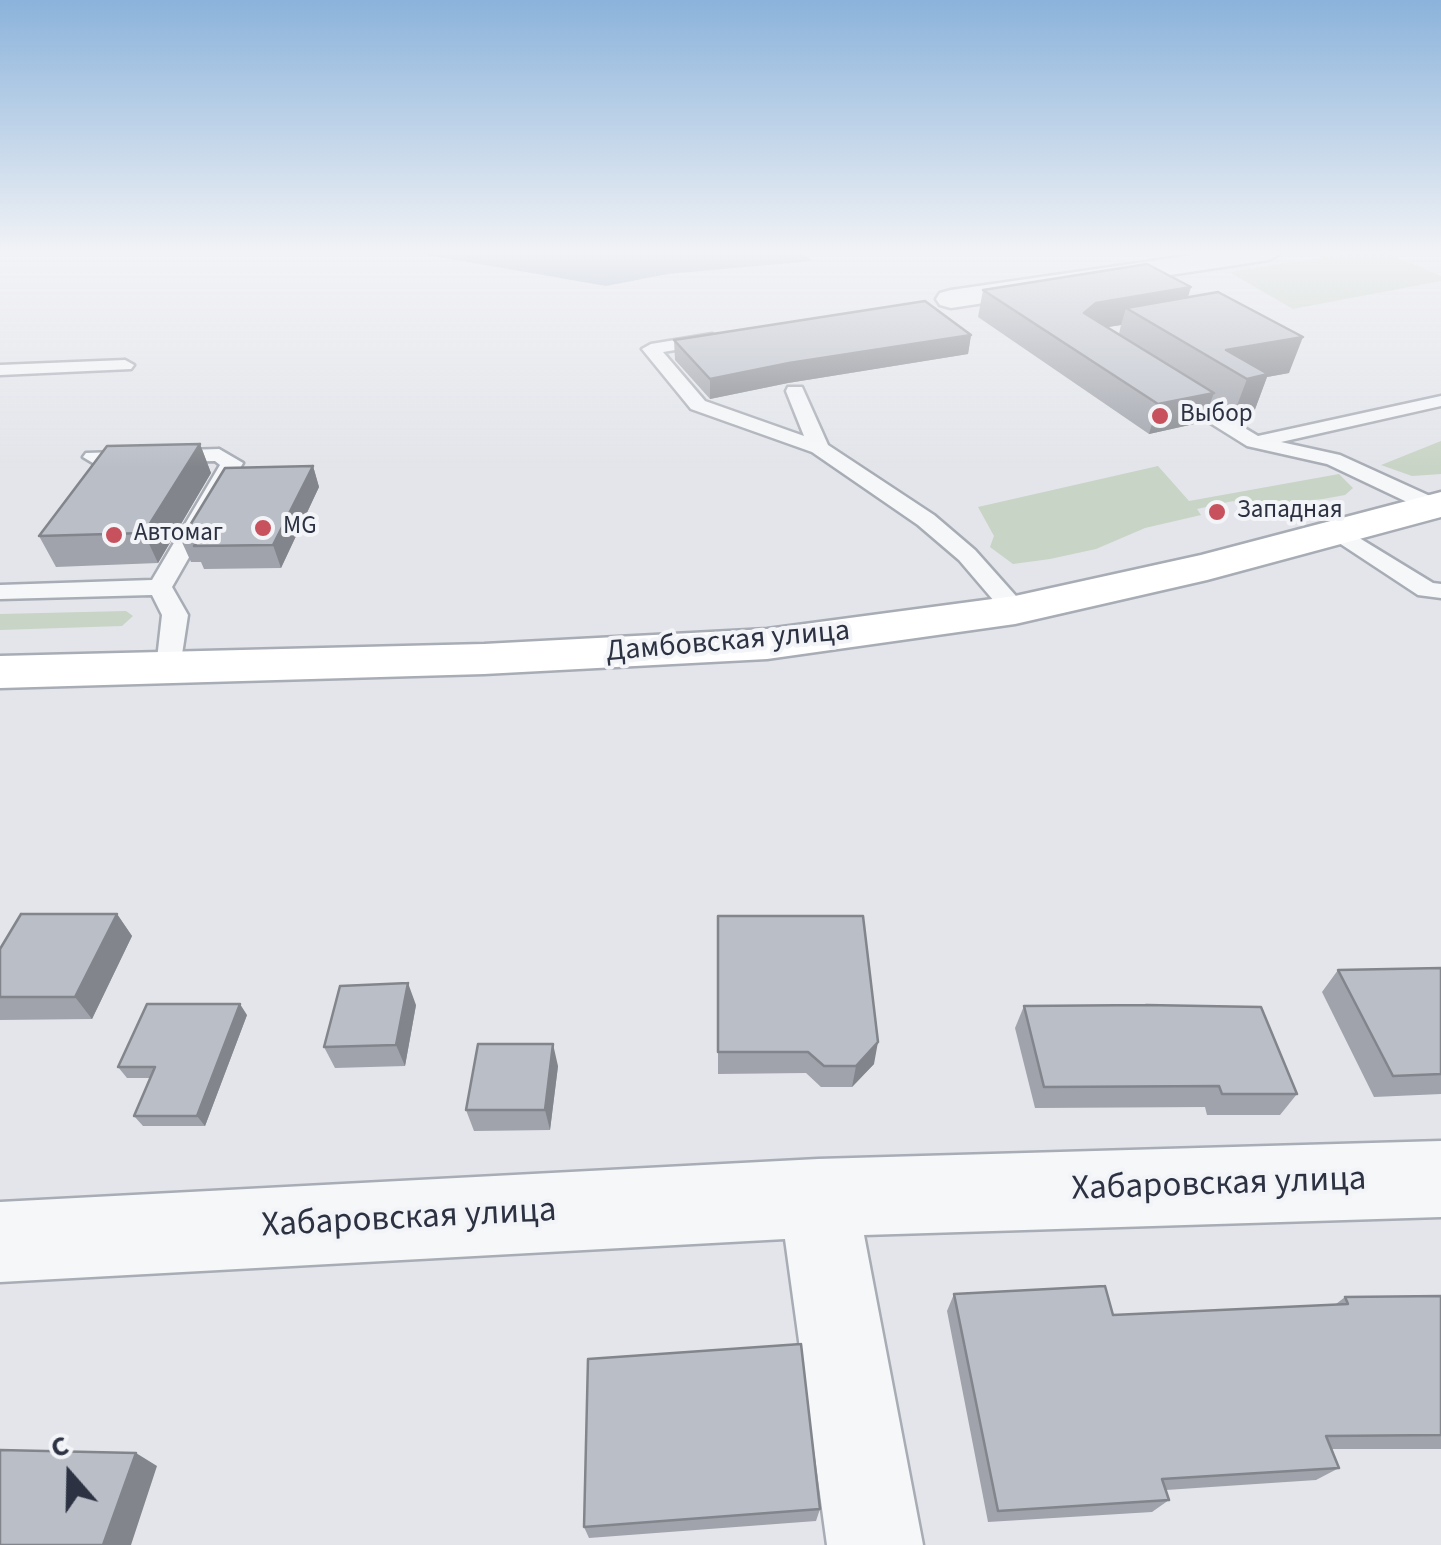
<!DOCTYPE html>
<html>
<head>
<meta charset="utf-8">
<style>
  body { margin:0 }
  #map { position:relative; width:1441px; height:1545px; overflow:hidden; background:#e3e5ea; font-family:"Source Sans 3",sans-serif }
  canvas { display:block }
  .north { position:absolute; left:20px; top:1425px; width:100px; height:100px; -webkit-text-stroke:8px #f3f4f8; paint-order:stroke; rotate:340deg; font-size:28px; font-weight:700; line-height:40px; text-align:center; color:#2c3242 }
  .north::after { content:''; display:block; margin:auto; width:35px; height:45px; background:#2c3242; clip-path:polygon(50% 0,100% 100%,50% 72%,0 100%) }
</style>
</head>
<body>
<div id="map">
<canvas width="1441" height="1545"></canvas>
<div class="north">С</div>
</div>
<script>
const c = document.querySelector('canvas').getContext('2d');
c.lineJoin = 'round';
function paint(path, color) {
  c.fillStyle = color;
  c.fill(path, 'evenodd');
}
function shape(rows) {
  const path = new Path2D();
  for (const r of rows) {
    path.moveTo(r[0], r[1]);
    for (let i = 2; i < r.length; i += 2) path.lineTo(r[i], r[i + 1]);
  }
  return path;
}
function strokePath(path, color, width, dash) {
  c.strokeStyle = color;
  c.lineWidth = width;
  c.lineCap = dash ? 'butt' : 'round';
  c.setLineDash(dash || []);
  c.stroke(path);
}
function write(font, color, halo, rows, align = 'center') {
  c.font = font + ' "Source Sans 3",sans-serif';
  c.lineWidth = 8;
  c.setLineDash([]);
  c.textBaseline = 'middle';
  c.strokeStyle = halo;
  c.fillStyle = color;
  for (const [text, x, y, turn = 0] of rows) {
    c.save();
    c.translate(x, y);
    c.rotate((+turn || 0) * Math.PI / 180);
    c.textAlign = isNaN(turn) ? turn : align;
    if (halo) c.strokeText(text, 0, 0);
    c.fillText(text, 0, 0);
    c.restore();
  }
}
const green = shape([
  [1358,252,1383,252,1441,276,1441,281,1293,309,1229,272],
  [1441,441,1441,474,1412,476,1381,465],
  [1158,466,1189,501,1339,474,1353,488,1345,495,1323,499,1241,507,1233,501,1197,509,1201,515,1145,528,1096,549,1050,559,1013,564,990,547,994,536,978,507],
  [126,611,133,616,122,626,0,630,0,614]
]);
const water = shape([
  [410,252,801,252,813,261,668,274,606,286]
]);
const lane = shape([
  [712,334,721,339,718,343,663,352,705,401,804,436,786,391,788,387,802,387,828,445,934,515,975,550,1024,605,1028,610,1024,615,1006,615,959,560,918,525,812,452,691,409,642,349,651,344,712,334],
  [125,360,134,365,131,369,0,375,0,365,125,360],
  [1174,386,1258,436,1441,396,1441,406,1281,442,1340,455,1441,501,1441,511,1426,511,1327,464,1247,446,1167,396,1165,392,1174,386],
  [219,449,243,463,172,587,188,615,179,674,169,677,156,668,162,615,152,595,0,599,0,585,152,580,220,465,215,461,93,463,83,457,86,453,219,449],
  [1338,525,1433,583,1441,584,1441,598,1418,595,1330,537,1326,532,1338,525]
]);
const street = shape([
  [1214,252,1283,252,1269,260,951,308,940,305,936,299,940,293,951,290,1214,252],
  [1441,1141,1441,1217,864,1235,923,1545,827,1545,785,1239,0,1282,0,1202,818,1159,1441,1141]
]);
const secondary = shape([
  [1441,492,1441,517,1207,580,1015,624,767,659,484,674,0,688,0,656,484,644,767,629,1015,596,1201,555,1441,492]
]);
const wall = shape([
  [983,290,1188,298,1289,373,1267,377,1254,412,1233,416,1211,402,1203,422,1149,434,978,317],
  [1121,325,1119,334,1108,327],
  [971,335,968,354,788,383,710,399,675,360,674,340],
  [200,444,211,473,158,563,56,567,39,536],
  [313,466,319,487,281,568,204,569,201,562,191,562,181,540],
  [117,914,132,936,92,1019,0,1020,0,949],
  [718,916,874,1064,852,1087,821,1087,806,1073,718,1074],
  [1441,968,1441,1094,1374,1097,1322,992,1338,970],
  [416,1005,405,1066,335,1068,324,1047],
  [1024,1006,1297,1094,1280,1115,1207,1115,1205,1107,1035,1108,1015,1028],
  [247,1015,205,1126,143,1126,134,1116,150,1078,127,1078,118,1067],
  [558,1066,550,1130,474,1131,466,1110],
  [954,1294,1113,1315,1336,1304,1345,1297,1441,1296,1441,1449,1332,1449,1339,1468,1316,1480,1166,1490,1169,1500,1152,1512,988,1522,947,1311],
  [820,1509,816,1521,589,1538,584,1527]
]);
const shadedWall = shape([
  [1191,287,1183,314,1126,308,1121,325,1089,330,1084,313,1096,303],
  [971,335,968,354,788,383,710,399,710,379,789,363],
  [1303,337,1289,373,1267,377,1254,412,1233,416,1247,379,1226,350],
  [1214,393,1203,422,1149,434,1158,404],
  [200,444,211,473,158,563,144,533],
  [313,466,319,487,281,568,273,545],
  [117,914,132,936,92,1019,75,997],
  [408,983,416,1005,405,1066,396,1045],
  [240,1004,247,1015,205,1126,197,1116],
  [878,1042,874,1064,852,1087,856,1066],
  [553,1044,558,1066,550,1130,545,1110],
  [136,1453,157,1466,131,1545,103,1545]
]);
const building = shape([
  [1147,264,1191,287,1096,303,1084,313,1214,393,1158,404,983,290,1147,264],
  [1218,292,1303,337,1226,350,1268,374,1247,379,1126,308,1218,292],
  [925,301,971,335,789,363,710,379,674,340,925,301],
  [200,444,144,533,39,536,107,446,200,444],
  [313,466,273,545,194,546,199,539,181,540,225,468,313,466],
  [21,914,117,914,75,997,0,997,0,949,21,914],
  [718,916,863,916,878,1042,856,1066,824,1066,808,1052,718,1052,718,916],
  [1441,968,1441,1074,1393,1076,1338,970,1441,968],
  [408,983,396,1045,324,1047,340,986,408,983],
  [147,1004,240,1004,197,1116,134,1116,155,1067,118,1067,147,1004],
  [1146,1005,1261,1007,1297,1094,1222,1094,1219,1086,1044,1087,1024,1006,1146,1005],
  [478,1044,553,1044,545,1110,466,1110,478,1044],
  [1105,1286,1113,1315,1348,1304,1345,1297,1441,1296,1441,1435,1326,1436,1339,1468,1162,1479,1169,1500,998,1511,954,1294,1105,1286],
  [801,1344,820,1509,584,1527,588,1359,801,1344],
  [0,1450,136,1453,103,1545,0,1545,0,1450]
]);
const markers = [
  [1160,416,10,"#c7515c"],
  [1217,512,10,"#c7515c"],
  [263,528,10,"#c7515c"],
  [114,535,10,"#c7515c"]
];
const farPoinames = [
  ["Выбор",1180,416],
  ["Западная",1237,512],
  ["MG",283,528],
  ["Автомаг",134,535]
];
const streetNames = [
  ["Дамбовская улица",728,643,-5]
];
const nearStreetnames = [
  ["Хабаровская улица",1219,1186,-2],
  ["Хабаровская улица",409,1220,-3]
];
paint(green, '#c8d4c5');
paint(water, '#a0b1c8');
strokePath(lane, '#a8acb4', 5);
strokePath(street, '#a8acb4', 5);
strokePath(secondary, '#a8acb4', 5);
paint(lane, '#f6f7f9');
paint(street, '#f6f7f9');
paint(secondary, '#fff');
paint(wall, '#a0a3ab');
paint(shadedWall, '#82858b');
paint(building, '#babec7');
strokePath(building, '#82858b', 2.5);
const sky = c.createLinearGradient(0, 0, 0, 468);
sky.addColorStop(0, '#8bb3db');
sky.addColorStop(0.54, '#f2f3f6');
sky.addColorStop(1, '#f2f3f600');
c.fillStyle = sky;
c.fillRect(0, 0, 1441, 468);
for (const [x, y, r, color] of markers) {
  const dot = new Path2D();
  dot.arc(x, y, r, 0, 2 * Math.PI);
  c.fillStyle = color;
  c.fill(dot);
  strokePath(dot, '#f3f4f8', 4);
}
write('25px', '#2c3242', '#f3f4f8', farPoinames, 'left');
write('30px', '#2c3242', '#f3f4f8', streetNames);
write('35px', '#2c3242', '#f3f4f8', nearStreetnames);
</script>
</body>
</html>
